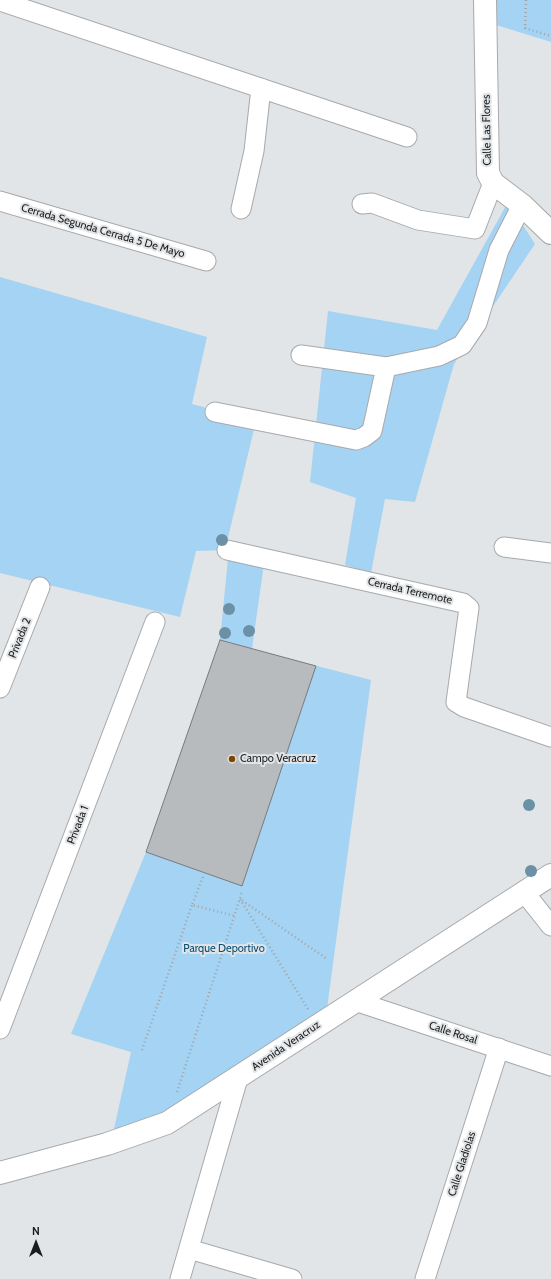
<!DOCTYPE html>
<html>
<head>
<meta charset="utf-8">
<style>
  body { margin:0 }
  #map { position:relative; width:551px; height:1279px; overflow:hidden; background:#e1e5e7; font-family:Cabin,sans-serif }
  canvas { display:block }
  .north { position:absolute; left:16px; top:1223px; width:40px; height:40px; -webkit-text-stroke:3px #e1e5e7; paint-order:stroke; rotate:0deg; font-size:11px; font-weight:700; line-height:16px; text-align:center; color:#1b1c1d }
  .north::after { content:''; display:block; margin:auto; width:14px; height:18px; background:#1b1c1d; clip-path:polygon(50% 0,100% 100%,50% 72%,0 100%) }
</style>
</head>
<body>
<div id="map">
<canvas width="551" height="1279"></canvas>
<div class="north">N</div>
</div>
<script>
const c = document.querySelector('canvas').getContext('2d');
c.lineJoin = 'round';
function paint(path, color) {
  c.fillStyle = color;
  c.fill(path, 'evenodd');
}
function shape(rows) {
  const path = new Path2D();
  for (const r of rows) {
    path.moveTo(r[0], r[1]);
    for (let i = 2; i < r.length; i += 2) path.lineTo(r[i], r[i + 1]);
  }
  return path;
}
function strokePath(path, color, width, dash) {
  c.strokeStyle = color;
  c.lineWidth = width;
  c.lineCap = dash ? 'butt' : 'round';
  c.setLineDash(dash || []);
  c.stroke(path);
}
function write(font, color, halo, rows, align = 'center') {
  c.font = font + ' Cabin,sans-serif';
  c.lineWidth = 4;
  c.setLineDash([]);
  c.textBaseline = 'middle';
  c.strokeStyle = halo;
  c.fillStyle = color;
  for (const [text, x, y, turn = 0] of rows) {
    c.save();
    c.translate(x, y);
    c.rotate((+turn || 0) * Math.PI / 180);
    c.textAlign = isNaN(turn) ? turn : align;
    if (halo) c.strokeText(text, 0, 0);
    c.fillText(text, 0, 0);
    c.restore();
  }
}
const green = shape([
  [492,0,551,0,551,42,493,24],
  [508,202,535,244,454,364,415,502,385,499,371,573,345,565,356,498,310,482,328,311,437,330],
  [0,277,207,337,192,404,256,421,225,550,196,551,180,617,0,573],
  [229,548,265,556,252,649,371,680,326,1016,110,1147,131,1052,71,1034,146,852,220,640]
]);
const building = shape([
  [220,640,316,666,242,886,146,852,220,640]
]);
const path = shape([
  [526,0,525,28,551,36],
  [203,877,192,905,235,916],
  [308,1009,240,899,327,959],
  [142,1050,192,905],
  [177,1092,242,892]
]);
const minor = shape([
  [0,1,407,137],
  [0,201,206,261],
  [362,204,372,203,418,220,475,229,493,183],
  [241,209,254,151,261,88],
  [301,355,386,367,439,356,462,345,477,323,499,250,522,205],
  [215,412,356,440,364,437,372,431,386,367],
  [504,547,551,553],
  [227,550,463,603,469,608,456,702,464,707,551,737],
  [0,688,40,587],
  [524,892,551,926],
  [355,1001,551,1066],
  [0,1029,155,622],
  [189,1249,292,1279],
  [180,1279,238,1078],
  [425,1279,499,1048]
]);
const tertiary = shape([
  [485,0,488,173,493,183,522,205,551,233],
  [0,1173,107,1144,167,1123,551,875]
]);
const trees = [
  [222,540],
  [229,609],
  [249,631],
  [225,633],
  [529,805],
  [531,871]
];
const markers = [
  [232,759,4,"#824500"]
];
const streetNames = [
  ["Calle Las Flores",487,130,-91],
  ["Cerrada Segunda Cerrada 5 De Mayo",103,231,16],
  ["Cerrada Terremote",410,591,13],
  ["Privada 2",20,638,-68],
  ["Privada 1",78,825,-69],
  ["Calle Rosal",453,1033,18],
  ["Avenida Veracruz",286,1046,-34],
  ["Calle Gladiolas",462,1164,-72]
];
const poiNames = [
  ["Campo Veracruz",240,759]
];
const parkNames = [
  ["Parque Deportivo",224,949]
];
paint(green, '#a4d3f4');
paint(building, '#b8bbbd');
strokePath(building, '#787b7d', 1);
strokePath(minor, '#a7a9ac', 21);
strokePath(tertiary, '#a7a9ac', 24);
strokePath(path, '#a1a4a6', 2.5, [1, 3]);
strokePath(minor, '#fff', 19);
strokePath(tertiary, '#fff', 22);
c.fillStyle = '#6b91a6';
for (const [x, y] of trees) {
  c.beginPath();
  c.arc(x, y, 6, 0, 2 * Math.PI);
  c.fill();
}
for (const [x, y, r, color] of markers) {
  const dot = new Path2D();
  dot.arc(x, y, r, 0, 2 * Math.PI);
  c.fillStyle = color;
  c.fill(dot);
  strokePath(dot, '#e1e5e7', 1.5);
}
write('11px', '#1b1c1d', '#e1e5e7', streetNames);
write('11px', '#1b1c1d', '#e1e5e7', poiNames, 'left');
write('11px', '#0a4d71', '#e1e5e7', parkNames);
</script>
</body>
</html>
